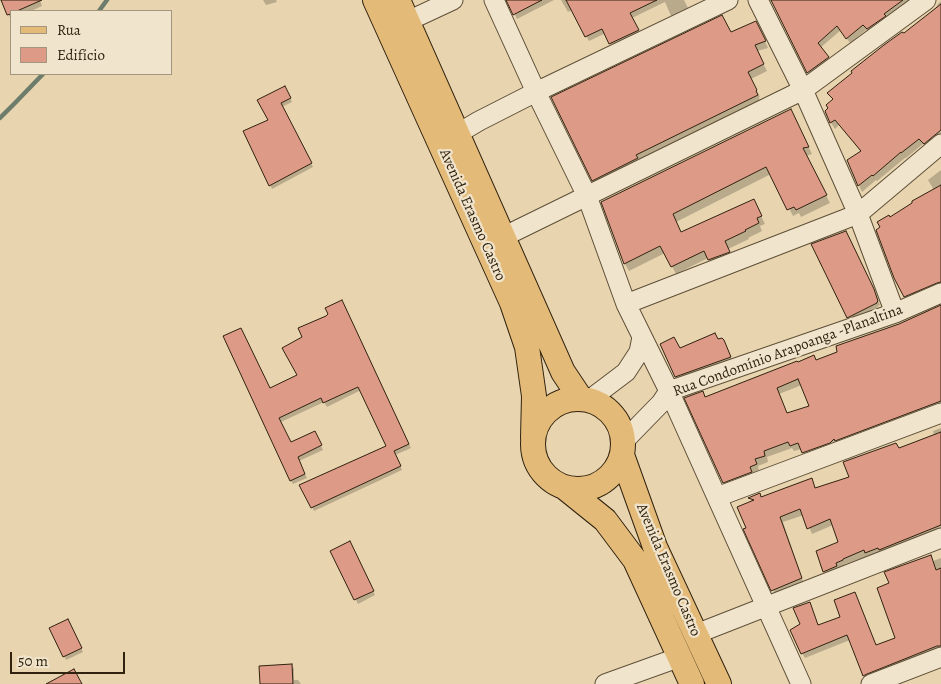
<!DOCTYPE html>
<html>
<head>
<meta charset="utf-8">
<style>
  body { margin:0 }
  #map { position:relative; width:941px; height:684px; overflow:hidden; background:#e8d5b0; font-family:Alegreya,serif }
  canvas { display:block }
  .legend { position:absolute; left:10px; top:10px; width:162px; height:65px; box-sizing:border-box; background:#f0e4cc; border:1px solid #a39680; margin:0; padding:6px 9px; list-style:none; font-size:15px; color:#30220f }
  .legend li { display:flex; align-items:center; gap:10px; height:25px }
  .legend b { width:25px; border:1px solid #a39680 }
  .scale { position:absolute; left:10px; top:652px; width:115px; height:22px; box-sizing:border-box; border:2px solid #30220f; border-top:0; padding-left:6px; font-size:15px; line-height:18px; white-space:nowrap; color:#30220f; -webkit-text-stroke:4px #f0e4cc; paint-order:stroke }
</style>
</head>
<body>
<div id="map">
<canvas width="941" height="684"></canvas>
<ul class="legend">
<li><b style="height:6px;background:#e4ba78"></b>Rua</li>
<li><b style="height:14px;background:#dd9a86"></b>Edifício</li>
</ul>
<div class="scale">50 m</div>
</div>
<script>
const c = document.querySelector('canvas').getContext('2d');
c.lineJoin = 'round';
function paint(path, color) {
  c.fillStyle = color;
  c.fill(path, 'evenodd');
}
function shape(rows) {
  const path = new Path2D();
  for (const r of rows) {
    if (r.length === 3) {
      path.moveTo(r[0] + r[2], r[1]);
      path.arc(r[0], r[1], r[2], 0, 2 * Math.PI);
      continue;
    }
    path.moveTo(r[0], r[1]);
    for (let i = 2; i < r.length; i += 2) path.lineTo(r[i], r[i + 1]);
  }
  return path;
}
function strokePath(path, color, width, dash) {
  c.strokeStyle = color;
  c.lineWidth = width;
  c.lineCap = dash ? 'butt' : 'round';
  c.setLineDash(dash || []);
  c.stroke(path);
}
function write(font, color, halo, rows, align = 'center') {
  c.font = font + ' Alegreya,serif';
  c.lineWidth = 4.5;
  c.setLineDash([]);
  c.textBaseline = 'middle';
  c.strokeStyle = halo;
  c.fillStyle = color;
  for (const [text, x, y, turn = 0] of rows) {
    c.save();
    c.translate(x, y);
    c.rotate((+turn || 0) * Math.PI / 180);
    c.textAlign = isNaN(turn) ? turn : align;
    if (halo) c.strokeText(text, 0, 0);
    c.fillText(text, 0, 0);
    c.restore();
  }
}
const shadow = shape([
  [4,0,40,0,42,6,31,11,11,11,11,20,3,2],
  [263,0,276,0,277,2,266,5],
  [508,0,554,0,517,19],
  [561,0,684,0,688,8,671,16,665,2,632,18,640,36,613,49,606,33,589,41,572,10,568,12],
  [772,0,911,0,870,34,866,30,850,43,841,30,820,48,831,62,811,77],
  [941,1,941,94,897,76,941,132,941,139,928,149,923,144,906,158,905,158,877,181,876,180,862,192,848,161,861,152,839,125,835,129,831,123,826,111,833,100,829,93,935,10,935,9,938,4],
  [759,28,768,48,757,51,767,71,751,79,760,97,759,97,760,102,597,186,593,180,731,33],
  [285,87,292,102,282,107,313,167,272,189,270,185,270,121],
  [794,117,812,154,806,156,830,203,801,217,799,213,793,216,771,174,676,222,681,234,756,206,765,224,760,226,762,231,748,238,749,239,728,249,733,259,713,267,708,258,676,274,665,253,629,271,625,264,603,202],
  [941,170,941,288,909,302,895,278,890,218,934,190,928,180],
  [876,294,880,305,878,306,878,307,850,321,848,317],
  [344,305,411,448,395,455,402,470,314,511,301,485,388,446,361,390,327,407,324,402,281,422,291,444,317,437,323,450,299,461,307,478,293,484,291,481,269,389,299,376,304,337,327,317],
  [941,307,941,408,807,458,802,449,794,451,792,448,767,457,768,462,758,466,759,470,753,473,755,478,727,488,724,482,705,398,816,361],
  [802,385,810,406,787,414,779,394],
  [718,341,726,345,732,361,679,380,677,376,679,350],
  [941,428,941,532,874,556,868,556,845,564,845,566,828,577,824,571,840,543,833,525,812,534,804,515,783,522,804,584,776,596,747,529,752,503,750,498,762,498,811,479,816,489,851,478,899,449,934,435,933,431],
  [351,547,375,595,358,604,332,551],
  [941,558,941,651,867,680,850,640,805,658,802,653,801,625,812,608,818,626,841,618,855,593,876,646,896,639,933,561],
  [70,624,83,652,66,660,64,656],
  [292,665,294,669,294,680,298,680,301,684,261,684]
]);
const stream = shape([
  [99,11,107,0],
  [0,118,15,103,43,74]
]);
const building = shape([
  [1,0,42,0,17,11,11,11,11,14,7,15,1,0],
  [506,0,542,0,513,15,506,0],
  [566,0,657,0,630,13,639,30,609,44,602,29,585,37,566,0],
  [771,0,903,0,884,14,886,16,867,29,863,25,846,39,837,26,818,43,829,57,807,73,771,0],
  [941,4,941,130,924,144,919,139,901,153,901,152,873,176,872,175,858,186,847,160,861,151,835,120,830,123,825,111,828,108,826,105,833,99,827,93,852,73,851,71,884,45,902,32,904,33,941,4],
  [722,15,731,32,756,21,766,41,755,45,764,64,748,72,757,90,756,91,758,95,636,155,638,158,592,181,551,97,722,15],
  [285,86,291,98,281,103,312,163,269,186,243,131,268,120,257,100,285,86],
  [791,109,809,147,803,148,827,195,796,210,794,207,787,210,766,167,673,214,681,232,754,199,762,216,757,218,759,223,745,230,746,231,725,241,730,252,708,260,704,251,671,267,660,246,624,264,601,202,791,109],
  [941,185,941,282,937,283,904,297,894,278,876,230,880,227,877,222,889,215,890,217,912,203,912,201,941,185],
  [846,231,874,289,878,301,877,302,877,303,847,318,811,244,846,231],
  [342,300,409,444,394,451,401,466,311,508,299,485,386,446,358,387,323,403,321,398,279,418,291,442,315,431,322,445,298,457,305,474,290,481,223,336,241,328,270,388,297,375,282,348,302,337,298,328,326,316,328,314,325,308,342,300],
  [941,305,941,401,835,441,834,439,830,443,802,453,798,443,790,446,788,442,764,451,765,456,755,459,757,464,750,467,752,472,723,483,684,398,703,391,705,397,797,361,798,362,814,355,816,360,837,352,836,346,899,324,941,305],
  [798,379,809,406,787,413,777,388,798,379],
  [715,333,718,339,722,338,724,340,731,357,675,377,660,344,674,337,680,348,715,333],
  [941,432,941,525,879,550,878,548,865,553,864,550,843,559,843,560,836,563,837,566,823,572,816,551,838,542,830,519,807,529,800,509,780,517,802,578,771,591,743,529,746,528,737,507,754,500,748,498,760,493,761,497,812,478,815,488,849,477,843,462,896,443,899,448,941,432],
  [350,541,374,591,354,600,330,551,350,541],
  [931,555,936,570,941,568,941,646,937,646,867,674,863,676,847,635,801,654,790,630,800,624,793,608,810,602,818,625,840,617,834,600,855,592,876,645,895,638,877,588,889,583,884,572,931,555],
  [68,619,82,648,63,657,49,628,68,619],
  [292,664,293,684,260,684,259,666,292,664],
  [74,669,82,684,46,684,74,669]
]);
const minor = shape([
  [494,0,536,92,587,196,626,304,669,391,801,684],
  [758,0,803,90,858,214,895,313],
  [408,21,453,0],
  [457,134,479,121,536,92,728,0],
  [503,237,803,90,926,0],
  [626,304,858,214,941,144],
  [589,400,626,372,639,352,642,337],
  [623,442,661,403,669,391,895,313,941,293],
  [717,497,941,413],
  [696,634,941,538],
  [605,684,680,657],
  [871,684,941,657]
]);
const major = shape([
  [375,0,512,303,527,347,534,396,533,438],
  [398,0,563,372,581,399],
  [578,444,45],
  [622,455,655,547,719,684],
  [564,487,605,520,635,560,692,684]
]);
const streetNames = [
  ["Avenida Erasmo Castro",472,215,66],
  ["Rua Condomínio Arapoanga -Planaltina",788,351,-20],
  ["Avenida Erasmo Castro",668,570,67]
];
paint(shadow, '#0003');
strokePath(stream, '#6e7d6b', 4.5);
paint(building, '#dd9a86');
strokePath(building, '#30220f', 1);
strokePath(minor, '#5e4f37', 21);
strokePath(major, '#30220f', 26);
strokePath(minor, '#f0e4cc', 19);
strokePath(major, '#e4ba78', 24);
write('15px', '#30220f', '#f0e4cc', streetNames);
</script>
</body>
</html>
